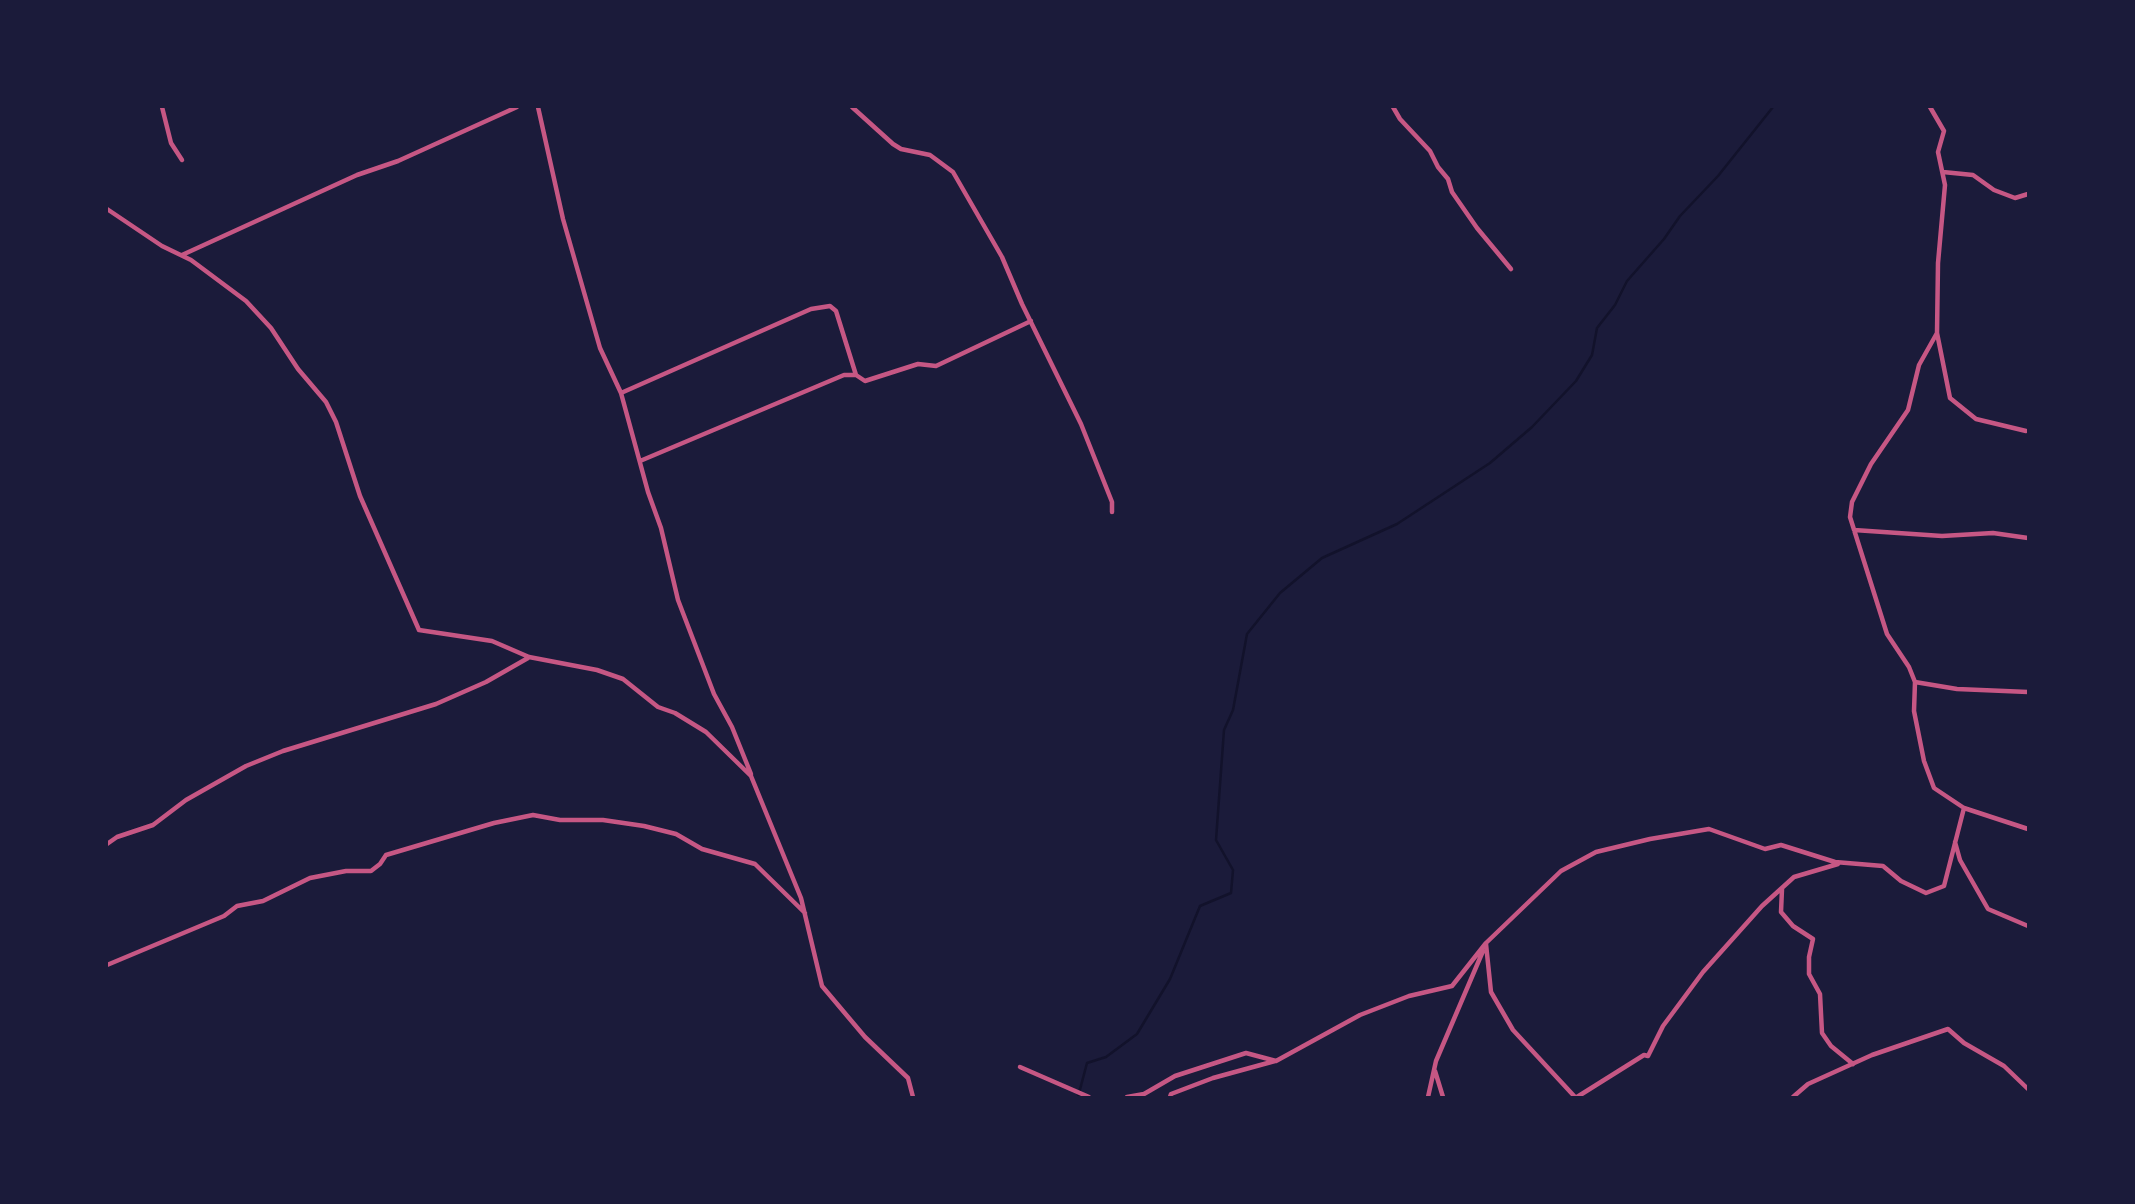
<!DOCTYPE html>
<html>
<head>
<meta charset="utf-8">
<style>
  body { margin:0 }
  #map { position:relative; width:2135px; height:1204px; overflow:hidden; background:#1b1b3a; font-family:Overpass,sans-serif }
  canvas { display:block }
  .frame { position:absolute; inset:0; border:108px solid #1b1b3a; pointer-events:none }
</style>
</head>
<body>
<div id="map">
<canvas width="2135" height="1204"></canvas>
<div class="frame"></div>
</div>
<script>
const c = document.querySelector('canvas').getContext('2d');
c.lineJoin = 'round';
function shape(rows) {
  const path = new Path2D();
  for (const r of rows) {
    path.moveTo(r[0], r[1]);
    for (let i = 2; i < r.length; i += 2) path.lineTo(r[i], r[i + 1]);
  }
  return path;
}
function strokePath(path, color, width, dash) {
  c.strokeStyle = color;
  c.lineWidth = width;
  c.lineCap = dash ? 'butt' : 'round';
  c.setLineDash(dash || []);
  c.stroke(path);
}
const stream = shape([
  [1078,1097,1087,1063,1106,1057,1137,1034,1170,979,1200,906,1231,893,1233,870,1216,840,1224,730,1233,710,1247,634,1280,593,1322,558,1397,524,1490,463,1532,427,1576,381,1592,355,1597,328,1615,305,1627,281,1664,239,1680,216,1718,176,1773,107]
]);
const minor = shape([
  [162,107,171,143,182,160],
  [538,107,563,219,600,348,621,393,648,492,661,528,678,600,714,694,732,727,751,774],
  [852,107,893,144,901,149,930,155,953,172,1002,257,1022,304,1081,424,1112,502,1112,512],
  [1393,107,1400,119,1430,151,1438,167,1448,179,1452,192,1477,228,1511,269],
  [1930,107,1944,131,1938,152,1945,185,1938,263,1937,333,1950,398,1976,419,2026,431],
  [1943,172,1973,175,1994,190,2015,198,2028,194],
  [107,209,162,246,191,260,246,301,271,328,298,369,326,402,336,422,360,496,419,630,492,641,529,657,597,670,623,679,658,707,675,713,706,732,751,776,801,898,822,986,865,1037,908,1078,913,1097],
  [182,255,357,175,398,161,517,107],
  [1937,333,1919,365,1908,410,1871,464,1852,502,1850,517,1887,634,1909,667,1915,682,1914,711,1924,761,1934,788,1964,808,2028,829],
  [621,393,811,309,830,306,836,311,856,375],
  [640,461,844,375,856,375,865,381,918,364,936,366,1031,321],
  [1854,530,1942,536,1993,533,2028,538],
  [1915,682,1957,689,2028,692],
  [1955,842,1960,860,1988,909,2028,926],
  [107,844,117,837,153,825,186,800,246,766,283,751,436,704,486,682,528,658],
  [1782,889,1781,912,1793,926,1813,939,1809,957,1809,974,1820,994,1822,1033,1831,1046,1853,1064],
  [1486,944,1491,992,1513,1030,1575,1097],
  [107,965,224,916,237,906,263,901,310,878,346,871,371,871,380,864,386,855,494,823,533,815,560,820,603,820,644,826,676,834,702,849,755,864,805,913],
  [1020,1067,1089,1097],
  [1435,1071,1443,1097],
  [1127,1097,1144,1094,1175,1076,1246,1053,1276,1061,1360,1015,1409,996,1452,986,1486,943,1561,871,1596,852,1650,839,1709,829,1765,849,1781,845,1835,862,1883,866,1901,881,1926,893,1944,886,1964,808],
  [1170,1097,1171,1094,1213,1078,1275,1061],
  [1428,1097,1436,1061,1483,951],
  [1577,1097,1644,1055,1648,1056,1663,1026,1703,972,1762,906,1794,877,1838,864],
  [1793,1097,1808,1084,1872,1055,1948,1029,1964,1043,2004,1066,2028,1089]
]);
strokePath(stream, '#12122b', 2.5);
strokePath(minor, '#c65784', 4.5);
</script>
</body>
</html>
